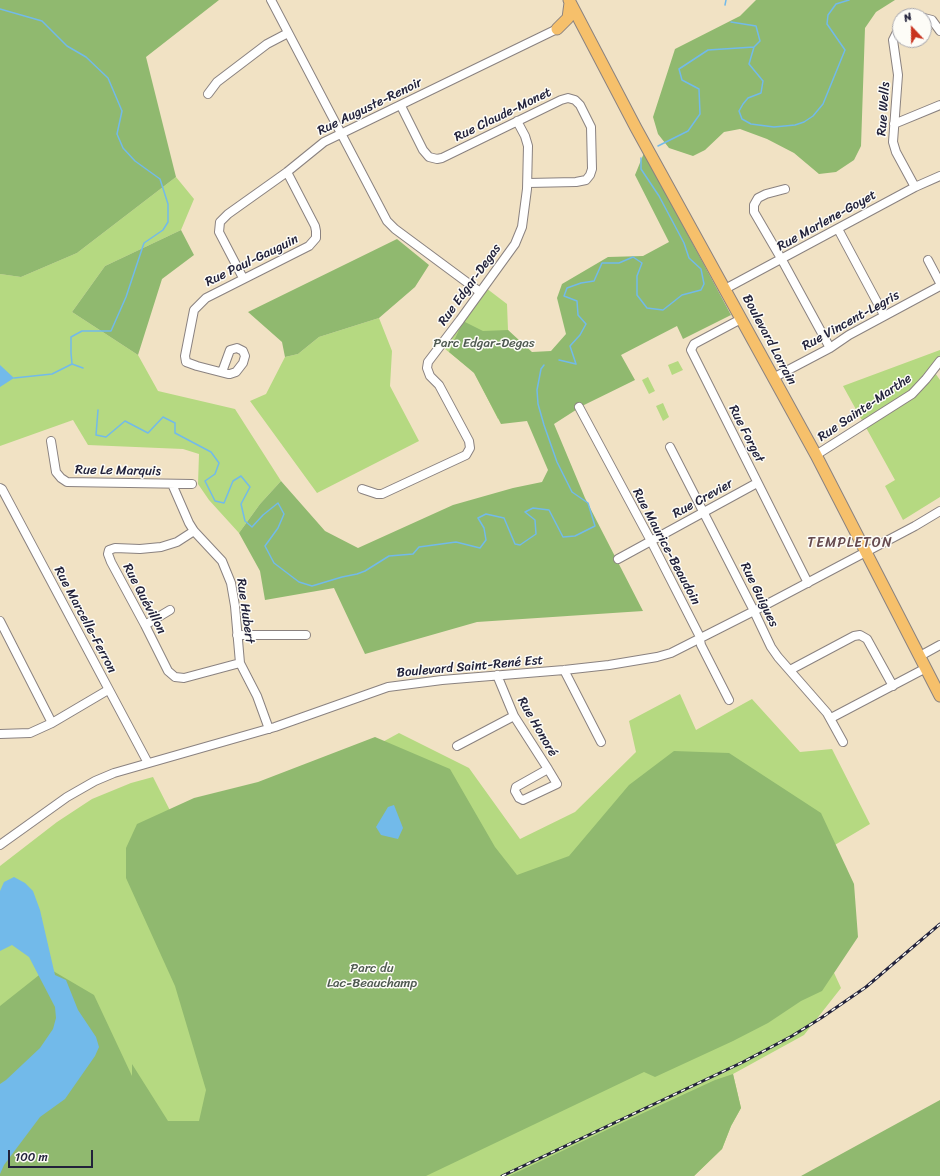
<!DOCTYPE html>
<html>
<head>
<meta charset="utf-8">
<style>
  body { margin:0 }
  #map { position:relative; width:940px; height:1176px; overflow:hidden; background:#f1e2c4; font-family:Sriracha,sans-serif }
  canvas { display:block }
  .north { position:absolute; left:892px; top:8px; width:40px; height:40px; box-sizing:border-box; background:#fdfcf7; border:1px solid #a5a5ac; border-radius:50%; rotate:338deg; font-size:11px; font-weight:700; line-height:16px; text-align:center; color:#22223b }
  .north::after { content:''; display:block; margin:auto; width:14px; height:18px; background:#c8321e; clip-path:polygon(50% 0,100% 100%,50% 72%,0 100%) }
  .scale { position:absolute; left:8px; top:1150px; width:85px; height:18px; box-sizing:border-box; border:2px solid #22223b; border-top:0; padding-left:5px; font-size:12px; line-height:14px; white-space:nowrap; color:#22223b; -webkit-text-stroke:3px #fdfcf7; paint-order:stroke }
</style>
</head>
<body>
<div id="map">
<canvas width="940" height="1176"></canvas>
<div class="north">N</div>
<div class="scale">100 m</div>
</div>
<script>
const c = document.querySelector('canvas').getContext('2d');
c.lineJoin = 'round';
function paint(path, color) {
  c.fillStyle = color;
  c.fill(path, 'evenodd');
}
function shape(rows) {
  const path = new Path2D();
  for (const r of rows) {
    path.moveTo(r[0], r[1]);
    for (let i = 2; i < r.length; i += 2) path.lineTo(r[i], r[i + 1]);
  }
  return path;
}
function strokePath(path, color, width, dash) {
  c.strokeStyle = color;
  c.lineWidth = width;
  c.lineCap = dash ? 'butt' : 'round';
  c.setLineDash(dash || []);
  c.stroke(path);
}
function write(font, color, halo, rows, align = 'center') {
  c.font = font + ' Sriracha,sans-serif';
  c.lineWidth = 3;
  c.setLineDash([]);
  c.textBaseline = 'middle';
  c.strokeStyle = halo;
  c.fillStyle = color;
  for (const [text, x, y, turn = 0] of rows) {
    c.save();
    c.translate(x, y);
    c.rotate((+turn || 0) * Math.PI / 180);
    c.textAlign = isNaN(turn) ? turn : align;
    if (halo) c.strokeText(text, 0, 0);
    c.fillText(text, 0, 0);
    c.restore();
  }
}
const green = shape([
  [176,177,194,199,181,230,105,266,72,312,138,355,158,391,235,409,281,481,260,504,239,533,209,500,198,484,199,454,183,449,88,445,73,420,0,446,0,274,21,277,77,253],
  [486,288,507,304,508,330,530,355,498,419,474,372,445,349],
  [379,318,392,351,390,386,419,441,317,493,250,401,266,394,285,357,298,354,319,337],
  [940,350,940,361,933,370,940,380,940,497,903,520,885,486,895,480,843,386],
  [678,361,683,370,672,375,668,365],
  [648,377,655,391,649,394,642,380],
  [663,403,669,417,663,421,656,406],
  [680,694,696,730,752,699,800,752,832,749,870,824,788,873,841,988,804,1035,733,1074,741,1108,731,1126,722,1149,694,1176,0,1176,0,866,57,822,92,799,131,783,153,777,189,848,399,733,469,768,520,839,575,812,636,752,629,721]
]);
const forest = shape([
  [0,0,219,0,146,57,176,177,77,253,21,277,0,274],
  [756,0,895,0,876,12,865,28,861,146,854,160,836,172,819,174,794,153,767,139,740,129,724,132,705,150,693,156,669,148,658,134,653,117,675,49,740,16],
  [644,153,731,315,683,339,677,326,621,355,635,380,582,406,554,424,585,498,643,611,477,622,365,654,334,588,265,600,260,571,239,533,260,504,281,481,325,531,358,548,453,505,513,488,542,482,548,470,527,421,501,424,474,373,449,352,463,321,483,331,508,330,532,352,551,351,566,334,557,298,562,284,608,257,643,256,669,242,635,175],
  [181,230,194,255,162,279,138,355,72,312,105,266],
  [397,239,429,265,415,287,379,318,319,337,298,354,285,357,282,342,248,312],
  [375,737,450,769,495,847,517,875,569,856,629,785,674,751,729,753,821,813,854,884,858,937,822,991,801,1001,768,1023,733,1041,655,1077,644,1072,426,1176,0,1176,0,1006,48,968,94,995,132,1076,132,1064,168,1121,199,1121,206,1090,175,986,126,878,126,848,137,824,194,798,258,782],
  [733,1074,741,1108,731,1126,722,1149,694,1176,509,1176,615,1126,715,1080],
  [940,1100,940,1176,801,1176]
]);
const water = shape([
  [0,365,14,378,0,387],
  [394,805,403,828,398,839,381,835,376,827,388,807],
  [14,877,25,883,33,891,40,910,55,975,66,980,78,1010,96,1037,99,1047,95,1056,65,1099,40,1117,4,1165,0,1174,0,1084,6,1080,40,1048,53,1029,56,1018,55,1007,29,957,12,945,0,951,0,891,4,882]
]);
const stream = shape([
  [725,5,726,0],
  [0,9,42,21,67,46,86,57,108,78,122,111,117,134,123,148,135,161,160,179,168,204,168,222,163,230,144,243,126,297,111,331,82,331,71,337,71,353,72,364,83,368],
  [731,22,756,26,760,41,754,47,749,64,763,81,761,93,748,98,743,104,739,111,742,119,751,124,774,127,795,125,804,122,813,116,823,104,845,50,827,24,828,15,836,4,849,0],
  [658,146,688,131,700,114,699,89,682,80,679,69,708,50,754,47],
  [559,360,576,364,570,346,580,335,586,324,578,315,577,301,564,296,567,288,581,283,594,281,602,263,619,263,633,257,642,263,637,276,637,295,647,308,663,310,682,295,701,290,704,284,701,269,689,258,684,243,659,196,641,169,641,158],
  [14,378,52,374,72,364],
  [98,410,96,435,106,437,125,421,148,433,163,417,175,423,175,433,211,452,219,463,215,474,205,481,215,501,224,503,233,481,241,476,250,487,241,504,245,521,252,527,263,515,278,503,284,514,278,528,265,546,274,563,299,582,312,586,342,577,357,574,365,571,389,556,413,554,419,547,456,542,480,548,486,540,484,528,478,518,486,514,504,518,515,544,520,545,536,534,535,520,525,512,533,508,549,510,563,537,575,536,595,526,588,503,572,492,557,462,544,425,538,404,537,390,541,369,544,365]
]);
const minor = shape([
  [271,0,387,221,395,229,480,292],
  [924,18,932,20,940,31],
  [900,30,896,34,893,40,898,75,893,142,896,152,915,187],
  [208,94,217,82,267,44,288,33],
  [401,106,423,150,429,157,437,159,442,158,561,100,568,98,575,100,580,105,591,127,592,169,590,175,586,180,576,182,528,183],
  [894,124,940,105],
  [785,189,766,194,758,198,754,205,754,212,782,260,830,348],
  [838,229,884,315],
  [928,260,940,283],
  [243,278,219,232,220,222,228,214,287,172,324,142,557,29],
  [725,289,915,187,940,176],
  [741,319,694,344,691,350,808,583],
  [222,372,230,350,237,348,243,351,245,356,243,363,236,372,230,374,228,374,197,366,186,362,185,356,194,310,206,298,309,246,316,238,316,231,315,226,287,172],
  [773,378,830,348,849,335,940,286],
  [579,407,651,541,699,635,701,645,729,700],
  [51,441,56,472,61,478,67,482,192,484],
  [670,447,752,607,771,647,778,657,827,713,843,742],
  [816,455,912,394,926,379,940,361],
  [172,484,189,523,194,531,222,561,231,583,235,606,240,663,257,696,269,729],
  [0,488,2,489,148,763],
  [362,489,377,494,382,494,466,455,470,448,469,441,439,385,430,376,427,368,428,362,460,320,515,244,522,227,527,189,528,146,525,136,517,121],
  [194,531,177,542,161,547,140,549,115,548,109,550,108,554,111,562,145,625,168,671,175,677,184,678,240,663],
  [618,559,757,483],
  [0,621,52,723],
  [145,625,170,610],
  [237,635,306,635],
  [920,656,940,645],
  [564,670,601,742],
  [790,670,854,636,860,635,867,639,893,686],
  [497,675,514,716,548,769,516,787,515,791,519,798,523,800,557,784,548,769],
  [831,718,926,668],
  [0,734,30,733,52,723,108,690],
  [457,746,514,716],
  [0,845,67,797,95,781,114,773,275,727,388,687,442,680,564,670,609,665,657,657,671,653,754,611,915,526,940,511]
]);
const major = shape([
  [569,0,636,128,816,455,940,696],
  [557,29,568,18,570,3]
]);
const rail = shape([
  [502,1176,743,1062,792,1036,821,1018,866,987,940,924]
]);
const streetNames = [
  ["Rue Auguste-Renoir",370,107,-26],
  ["Rue Wells",884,109,-86],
  ["Rue Claude-Monet",503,115,-26],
  ["Rue Marlene-Goyet",827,221,-29],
  ["Rue Paul-Gauguin",252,261,-26],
  ["Rue Edgar-Degas",470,285,-54],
  ["Rue Vincent-Legris",851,321,-29],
  ["Boulevard Lorrain",769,340,62],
  ["Rue Sainte-Marthe",865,408,-34],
  ["Rue Forget",746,434,63],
  ["Rue Le Marquis",118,471,1],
  ["Rue Crevier",703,499,-29],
  ["Rue Maurice-Beaudoin",666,547,62],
  ["Rue Guigues",759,595,64],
  ["Rue Quévillon",144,599,62],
  ["Rue Hubert",245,611,82],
  ["Rue Marcelle-Ferron",85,620,62],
  ["Boulevard Saint-René Est",470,667,-5],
  ["Rue Honoré",537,727,60]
];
const parkNames = [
  ["Parc Edgar-Degas",484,344],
  ["Parc du",372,969],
  ["Lac-Beauchamp",372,984]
];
const neighbourhoodNames = [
  ["TEMPLETON",850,543]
];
paint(green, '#b5d981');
paint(forest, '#90b96f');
paint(water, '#72baea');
strokePath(stream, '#72baea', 1.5);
strokePath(minor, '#8a8280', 10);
strokePath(major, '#8a8280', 13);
strokePath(minor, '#fff', 8);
strokePath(major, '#f6c06b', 11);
strokePath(rail, '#22223b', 3);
strokePath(rail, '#fdfcf7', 1.5, [4.5]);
write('13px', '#22223b', '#fdfcf7', streetNames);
write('13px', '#4e5950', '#fdfcf7', parkNames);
c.letterSpacing = '1px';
write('14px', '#674c50', '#fdfcf7', neighbourhoodNames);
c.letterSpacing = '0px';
</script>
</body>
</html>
